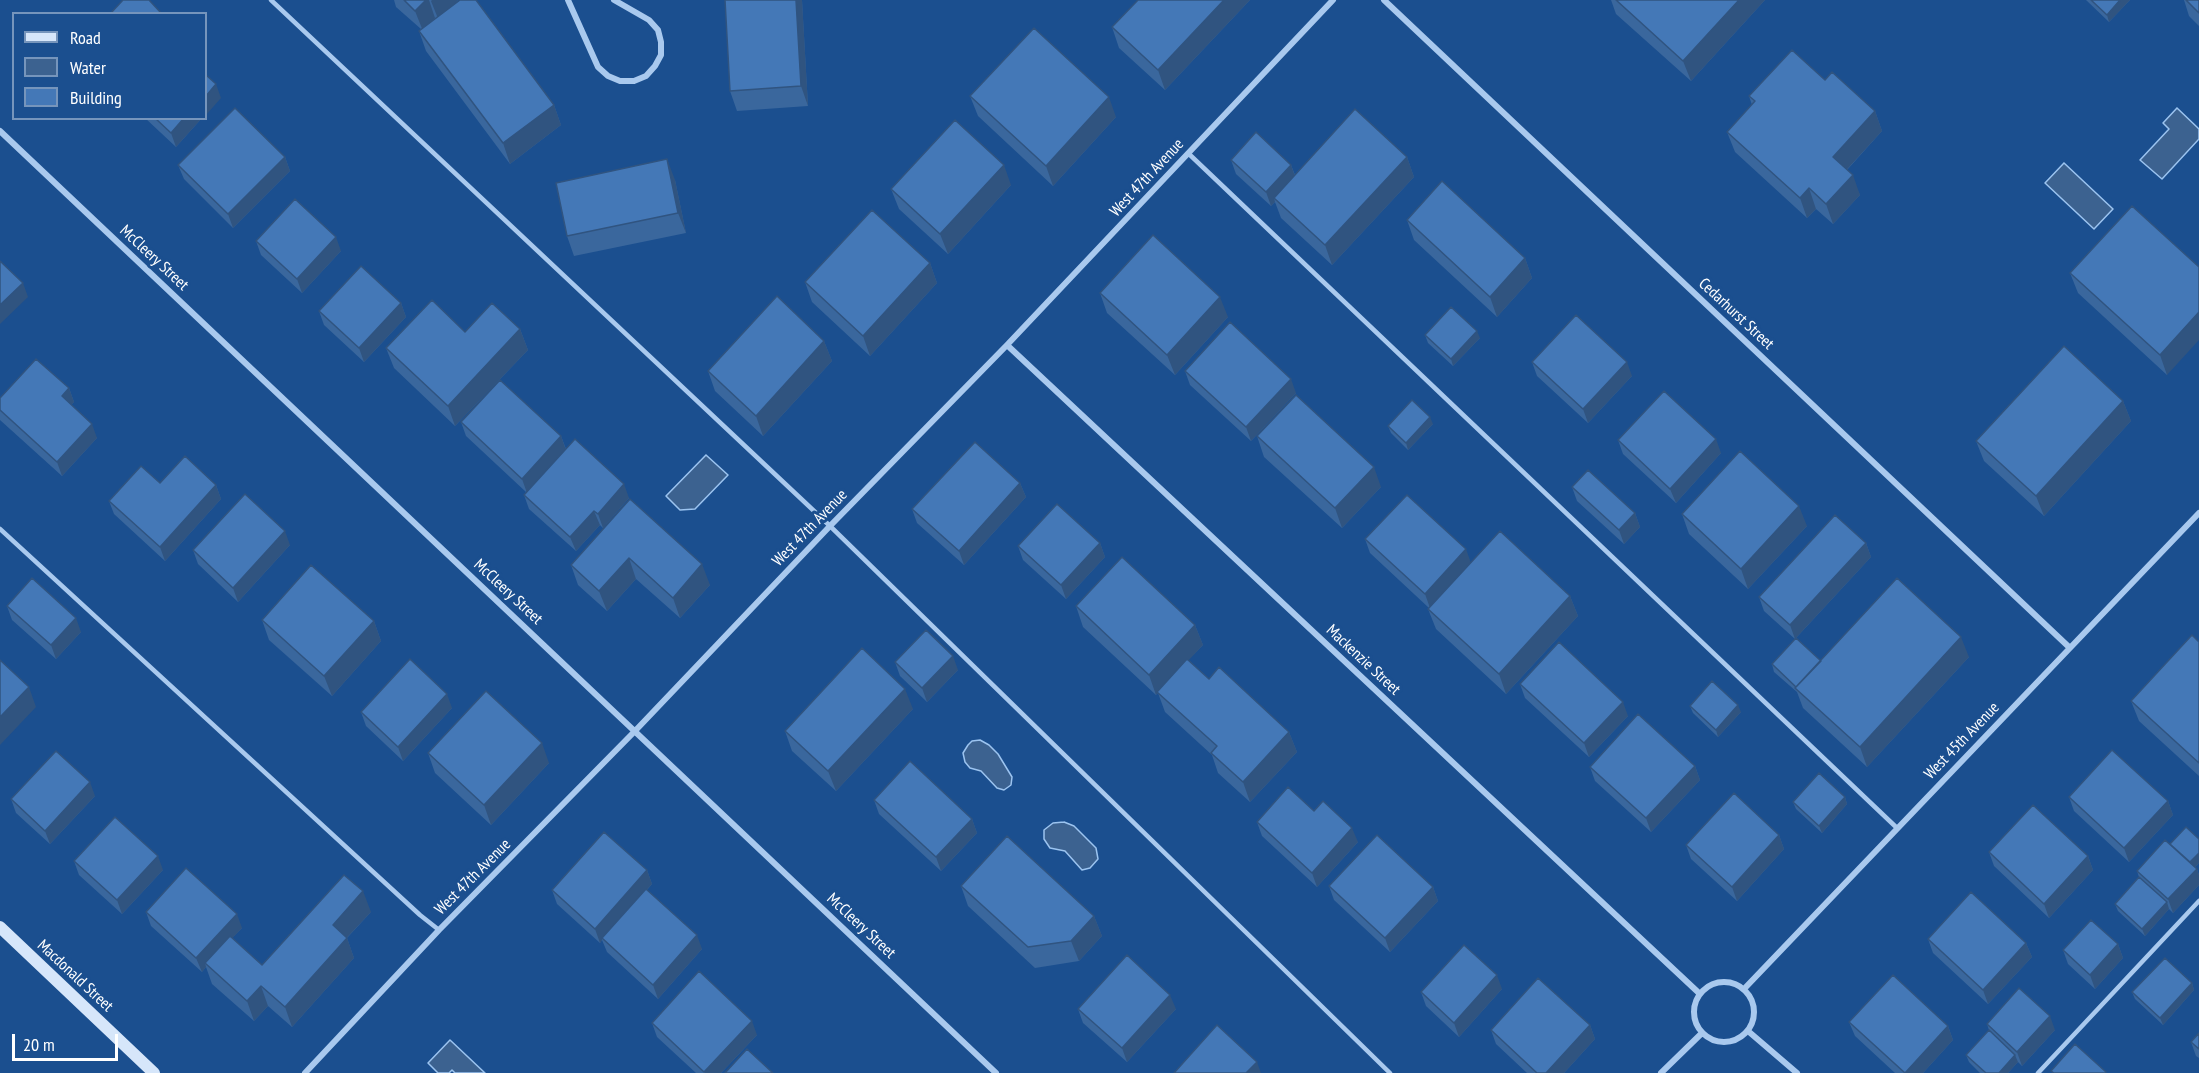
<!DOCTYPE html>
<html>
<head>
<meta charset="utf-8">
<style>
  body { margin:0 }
  #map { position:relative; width:2199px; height:1073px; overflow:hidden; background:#1b4f8f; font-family:"PT Sans Narrow",sans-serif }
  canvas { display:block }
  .legend { position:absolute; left:12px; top:12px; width:195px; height:108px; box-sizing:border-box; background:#1b4f8f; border:2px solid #7695bc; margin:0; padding:8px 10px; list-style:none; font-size:18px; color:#fff }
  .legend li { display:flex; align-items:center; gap:12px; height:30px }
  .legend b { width:30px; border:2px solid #7695bc }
  .scale { position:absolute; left:12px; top:1034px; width:106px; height:27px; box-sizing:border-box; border:3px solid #fff; border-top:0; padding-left:8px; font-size:18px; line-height:21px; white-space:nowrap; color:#fff; -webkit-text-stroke:4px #1b4f8f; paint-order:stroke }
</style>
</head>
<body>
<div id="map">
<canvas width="2199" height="1073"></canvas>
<ul class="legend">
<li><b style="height:8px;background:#d6e6fa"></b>Road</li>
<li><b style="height:16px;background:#3c6290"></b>Water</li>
<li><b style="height:16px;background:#4478b7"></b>Building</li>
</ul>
<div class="scale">20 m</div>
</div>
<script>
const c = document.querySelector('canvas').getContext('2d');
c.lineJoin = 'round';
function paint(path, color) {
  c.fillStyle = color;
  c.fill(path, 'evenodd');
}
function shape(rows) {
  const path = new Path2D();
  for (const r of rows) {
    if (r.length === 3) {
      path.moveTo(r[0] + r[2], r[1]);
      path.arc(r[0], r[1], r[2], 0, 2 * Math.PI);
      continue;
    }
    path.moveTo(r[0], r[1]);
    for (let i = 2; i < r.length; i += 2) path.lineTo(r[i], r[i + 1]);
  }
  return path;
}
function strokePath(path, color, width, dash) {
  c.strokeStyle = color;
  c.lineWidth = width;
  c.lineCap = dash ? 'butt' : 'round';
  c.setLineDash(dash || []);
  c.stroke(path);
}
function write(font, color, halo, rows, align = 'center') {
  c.font = font + ' "PT Sans Narrow",sans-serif';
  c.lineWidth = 6;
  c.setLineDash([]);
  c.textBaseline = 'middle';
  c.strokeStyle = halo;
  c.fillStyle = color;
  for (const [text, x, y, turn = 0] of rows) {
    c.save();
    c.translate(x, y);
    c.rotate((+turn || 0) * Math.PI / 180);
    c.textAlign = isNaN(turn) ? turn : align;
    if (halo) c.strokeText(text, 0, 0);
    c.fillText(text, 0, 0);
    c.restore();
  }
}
const water = shape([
  [2177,108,2199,129,2199,139,2162,179,2140,160,2169,129,2163,123,2177,108],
  [2064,163,2113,209,2094,229,2045,183,2064,163],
  [706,455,728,475,695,509,680,510,666,496,706,455],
  [980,740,989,745,998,754,1012,777,1011,785,1004,790,997,788,981,771,970,768,965,762,963,753,968,745,972,741,980,740],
  [1064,822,1074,826,1096,848,1098,859,1090,868,1082,870,1065,851,1050,848,1044,839,1044,830,1053,823,1064,822],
  [450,1040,485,1073,455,1073,452,1070,449,1073,438,1073,428,1063,450,1040]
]);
const lane = shape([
  [271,0,830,526,1390,1073],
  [1189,154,1897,828],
  [0,529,420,915,439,930],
  [2038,1073,2199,901]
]);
const street = shape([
  [568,0,598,67,608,76,620,81,634,81,646,76,655,66,661,55,661,42,658,30,649,20,614,0],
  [1384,0,2070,648],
  [0,131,996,1073],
  [1007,345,1700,994],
  [1724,1012,30],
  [1744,989,2199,513],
  [1748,1031,1797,1073],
  [305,1073,439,930,635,731,830,526,1007,345,1333,0],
  [1661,1073,1702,1033]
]);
const secondary = shape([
  [0,927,154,1073]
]);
const wall = shape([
  [394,0,458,0,454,4,554,105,561,125,510,164,426,51,419,31,421,29,396,7],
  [725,0,802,0,808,106,737,111,730,91],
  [1138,0,1250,0,1165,90,1119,48,1112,27],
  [1611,0,1765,0,1691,81,1616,14],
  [2086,0,2130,0,2109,22],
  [2184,0,2199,0,2199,26,2189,16],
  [1825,80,1875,111,1882,131,1847,170,1860,195,1833,224,1816,209,1807,218,1735,152,1727,132,1752,105,1749,96],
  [970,96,1116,117,1053,186,978,116],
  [145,118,202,118,176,147],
  [285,157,290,171,233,228,184,179,178,165],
  [1407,157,1414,177,1332,265,1281,218,1275,202,1271,206,1236,174,1231,160,1291,165,1295,175],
  [675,180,686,233,574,256,567,236],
  [1011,185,948,254,899,209,891,189],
  [1407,220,1525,258,1532,278,1497,317,1414,240],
  [256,241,341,251,302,293,261,255],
  [930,263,937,283,870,356,812,302,805,282],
  [2199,267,2167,375,2078,293,2070,273],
  [1100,293,1228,317,1175,375,1107,313],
  [401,303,406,317,364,362,324,325,319,311],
  [520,329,528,350,455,426,394,368,386,348,465,332],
  [1425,335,1480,338,1453,366,1428,343],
  [824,341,832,361,763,436,715,391,708,371],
  [1532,362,1632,376,1588,423,1537,376],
  [1185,371,1296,393,1251,441,1190,385],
  [69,388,74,402,71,405,97,438,62,476,0,420,0,410],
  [2123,401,2131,421,2044,516,1984,461,1976,441],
  [461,422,561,436,566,449,629,498,603,528,600,525,576,551,529,509,524,495,526,492,466,436],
  [1433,424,1408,450,1391,433,1388,426],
  [1257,436,1381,487,1342,528,1264,457],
  [1618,440,1721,453,1676,503,1623,454],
  [160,483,216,485,221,499,165,561,114,514,109,501],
  [1020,483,1026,497,964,565,917,523,912,509],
  [1572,487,1635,513,1640,527,1624,544,1577,501],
  [630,499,710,585,680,618,636,579,607,611,578,585,571,565],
  [1682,514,1807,526,1748,589,1689,534],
  [1365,539,1471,563,1570,596,1578,616,1506,694,1436,629,1428,609,1429,608,1370,553],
  [1100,543,1105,557,1066,599,1023,560,1018,546],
  [1866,543,1871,557,1796,638,1821,661,1969,657,1867,767,1803,708,1797,692,1774,672,1772,664,1795,639,1764,611,1759,597],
  [290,545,238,602,198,564,193,550],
  [7,606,81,632,56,659,12,620],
  [1076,606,1195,625,1203,645,1188,660,1209,679,1289,732,1297,752,1250,802,1218,773,1212,755,1165,712,1158,693,1156,695,1083,627],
  [262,620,374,621,381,641,332,696,269,640],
  [2199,642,2199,776,2139,721,2131,701],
  [895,662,958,670,927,702,900,676],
  [1520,684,1628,716,1589,757,1525,698],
  [1690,706,1741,712,1718,737,1693,713],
  [452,708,403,761,366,726,361,712],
  [913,709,836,791,792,751,785,731],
  [428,753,549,763,491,825,435,773],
  [1695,766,1700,780,1651,832,1595,781,1590,767],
  [95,796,50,844,16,813,11,799],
  [1845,797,1847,804,1822,833,1796,809,1793,802],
  [2069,797,2168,801,2173,815,2129,862,2074,811],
  [874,800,972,819,977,833,941,871,879,814],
  [1314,811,1358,842,1317,887,1262,836,1257,822],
  [1779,835,1784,849,1737,901,1691,859,1686,845],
  [2199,839,2199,863,2195,867,2197,869,2199,875,2199,885,2173,913,2169,909,2145,936,2118,911,2115,904,2139,877,2137,871,2170,844],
  [1989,852,2088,856,2093,870,2049,918,1994,866],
  [74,861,163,870,122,914,79,875],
  [647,870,652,884,647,890,702,949,658,999,607,952,602,940,600,943,557,904,552,890],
  [961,886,1094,916,1102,936,1079,961,1035,968,968,906],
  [1329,886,1433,887,1438,901,1390,952,1334,900],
  [146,912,242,928,232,938,262,965,371,912,347,938,354,958,292,1027,268,1006,254,1021,212,984,206,967,202,972,151,926],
  [1928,939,2026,943,2032,957,1988,1004,1933,953],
  [2118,944,2123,958,2095,989,2068,964,2063,950],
  [2192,983,2194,990,2163,1025,2135,999,2132,992],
  [1502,989,1459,1037,1426,1006,1421,992],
  [1078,1009,1176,1009,1127,1062,1083,1023],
  [1849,1022,1948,1026,1953,1040,1923,1073,1895,1073,1855,1036],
  [652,1023,757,1035,721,1073,696,1073,657,1037],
  [1987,1024,2055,1030,2022,1066,2018,1062,2008,1073,1980,1073,1969,1062,1966,1055,1989,1030],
  [1590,1025,1595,1039,1564,1073,1527,1073,1496,1044,1491,1030],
  [2199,1033,2199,1058,2196,1056,2191,1042]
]);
const shadedWall = shape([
  [426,0,429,0,435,18,423,31,415,11],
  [432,0,458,0,439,21,431,1],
  [796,0,802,0,808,106,801,86],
  [1224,0,1250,0,1165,90,1158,70],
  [1739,0,1765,0,1691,81,1683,61],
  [2120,0,2130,0,2109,22,2107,15],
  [216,84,221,98,206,115,206,96],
  [1109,97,1116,117,1053,186,1046,166],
  [554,105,561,125,510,164,503,143],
  [1875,111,1882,131,1840,177,1833,157],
  [184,118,202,118,176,147,171,133],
  [285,157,290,171,233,228,228,214],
  [1407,157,1414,177,1332,265,1325,245],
  [667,159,675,180,686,233,678,213],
  [1004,165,1011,185,948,254,940,234],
  [1291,165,1296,179,1274,198,1275,202,1271,206,1266,192],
  [1853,175,1860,195,1833,224,1826,204],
  [1809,188,1816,209,1807,218,1800,198],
  [336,237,341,251,302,293,297,279],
  [1525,258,1532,278,1497,317,1490,297],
  [930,263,937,283,870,356,863,336],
  [23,283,28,297,0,324,0,305],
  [1220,297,1228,317,1175,375,1167,355],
  [401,303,406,317,364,362,359,348],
  [2199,312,2199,340,2167,375,2160,355],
  [520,329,528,350,455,426,448,406],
  [1477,331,1480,338,1453,366,1451,359],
  [824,341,832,361,763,436,756,416],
  [1627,362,1632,376,1588,423,1583,409],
  [1291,379,1296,393,1251,441,1246,427],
  [69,388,74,402,67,410,62,396],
  [2123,401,2131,421,2044,516,2036,496],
  [1430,417,1433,424,1408,450,1406,443],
  [92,424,97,438,62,476,57,462],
  [561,436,566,450,527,493,522,479],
  [1716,439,1721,453,1676,503,1670,489],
  [1374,467,1381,487,1342,528,1335,508],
  [1020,483,1026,497,964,565,959,551],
  [624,484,629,498,603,528,598,514],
  [216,485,221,499,165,561,160,547],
  [1799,506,1807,526,1748,589,1741,569],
  [594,511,600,525,576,551,570,537],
  [1635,513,1640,527,1624,544,1619,530],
  [285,531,290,545,238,602,233,588],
  [1100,543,1105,557,1066,599,1061,585],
  [1866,543,1871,557,1795,639,1790,625],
  [1466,549,1471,563,1430,608,1425,594],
  [629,558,636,579,607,611,599,591],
  [702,564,710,585,680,618,673,598],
  [1570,596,1578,616,1506,694,1499,674],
  [76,618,81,632,56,659,51,645],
  [374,621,381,641,332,696,324,676],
  [1195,625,1203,645,1156,695,1149,675],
  [1961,637,1969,657,1867,767,1860,747],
  [953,656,958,670,927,702,922,688],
  [29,687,36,707,0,745,0,717],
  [905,689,913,709,836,791,828,771],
  [447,694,452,708,403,761,398,747],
  [1623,702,1628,716,1589,757,1584,743],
  [1738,705,1741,712,1718,737,1716,730],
  [1289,732,1297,752,1250,802,1243,782],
  [542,743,549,763,491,825,484,805],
  [1695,766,1700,780,1651,832,1646,818],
  [90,782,95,796,50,844,45,831],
  [1845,797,1847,804,1822,833,1819,826],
  [2168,801,2173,815,2129,862,2124,848],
  [972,819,977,833,941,871,936,857],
  [1352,828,1358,842,1317,887,1312,873],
  [1779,835,1784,849,1737,901,1732,887],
  [2199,853,2199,863,2190,872,2188,865],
  [158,856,163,870,122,914,117,900],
  [2088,856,2093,870,2049,918,2044,904],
  [2197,869,2199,875,2199,885,2173,913,2168,899],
  [647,870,652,884,603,939,602,938,602,940,600,943,595,929],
  [1433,887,1438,901,1390,952,1385,938],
  [363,891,371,912,340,945,333,925],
  [2167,902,2169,909,2145,936,2142,929],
  [237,914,242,928,207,965,205,963,206,967,202,972,196,958],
  [1094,916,1102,936,1079,961,1071,941],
  [697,935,702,949,658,999,653,985],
  [347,938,354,958,292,1027,285,1007],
  [2026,943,2032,957,1988,1004,1983,990],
  [2118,944,2123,958,2095,989,2090,975],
  [1497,975,1502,989,1459,1037,1454,1023],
  [2192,983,2194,990,2163,1025,2160,1018],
  [261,986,268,1006,254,1021,247,1001],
  [1170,995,1176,1009,1127,1062,1122,1048],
  [2050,1016,2055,1030,2022,1066,2017,1052],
  [752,1021,757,1035,721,1073,705,1073,704,1072],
  [1590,1025,1595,1039,1564,1073,1546,1073],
  [1948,1026,1953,1040,1923,1073,1905,1073],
  [2015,1055,2018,1062,2008,1073,1999,1073],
  [1257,1062,1261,1073,1246,1073]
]);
const building = shape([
  [123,0,149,0,162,14,110,14,123,0],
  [404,0,426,0,415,11,404,0],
  [460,0,476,0,554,105,503,143,419,31,460,0],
  [725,0,796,0,801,86,730,91,725,0],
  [1138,0,1224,0,1158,70,1112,27,1138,0],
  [1616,0,1739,0,1683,61,1616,0],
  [2091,0,2120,0,2107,15,2091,0],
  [2186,0,2199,0,2199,13,2186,0],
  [1034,28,1109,97,1046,166,970,96,1034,28],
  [1792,50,1825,80,1832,72,1875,111,1833,157,1853,175,1826,204,1809,188,1800,198,1727,132,1755,101,1749,96,1792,50],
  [206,75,216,84,206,96,206,75],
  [235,108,285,157,228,214,178,165,235,108],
  [1355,109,1407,157,1325,245,1274,198,1355,109],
  [155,118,184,118,171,133,155,118],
  [955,120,1004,165,940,234,891,189,955,120],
  [1256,132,1291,165,1266,192,1231,160,1256,132],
  [667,159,678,213,567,236,556,183,667,159],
  [1442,181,1525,258,1490,297,1407,220,1442,181],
  [295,199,336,237,297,279,256,241,295,199],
  [2132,206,2199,267,2199,312,2160,355,2070,273,2132,206],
  [872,210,930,263,863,336,805,282,872,210],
  [1153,235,1220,297,1167,355,1100,293,1153,235],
  [0,261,23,283,0,305,0,261],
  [361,266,401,303,359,348,319,311,361,266],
  [777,296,824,341,756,416,708,371,777,296],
  [432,300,465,332,492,303,520,329,448,406,386,348,432,300],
  [1451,307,1477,331,1451,359,1425,335,1451,307],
  [1576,315,1627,362,1583,409,1532,362,1576,315],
  [1230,322,1291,379,1246,427,1185,371,1230,322],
  [2064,346,2123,401,2036,496,1976,441,2064,346],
  [36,359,69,388,62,396,92,424,57,462,0,410,0,398,36,359],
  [500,380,561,436,522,479,461,422,500,380],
  [1664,391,1716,439,1670,489,1618,440,1664,391],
  [1296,395,1374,467,1335,508,1257,436,1296,395],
  [1412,400,1430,417,1406,443,1388,426,1412,400],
  [575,439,624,484,598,514,594,511,570,537,524,495,575,439],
  [975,442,1020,483,959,551,912,509,975,442],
  [1740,451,1799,506,1741,569,1682,514,1740,451],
  [185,456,216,485,160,547,109,501,141,466,160,483,185,456],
  [1588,470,1635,513,1619,530,1572,487,1588,470],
  [245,494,285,531,233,588,193,550,245,494],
  [1407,495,1466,549,1425,594,1365,539,1407,495],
  [630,499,702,564,673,598,629,558,599,591,571,565,630,499],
  [1057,504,1100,543,1061,585,1018,546,1057,504],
  [1835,515,1866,543,1790,625,1759,597,1835,515],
  [1500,531,1570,596,1499,674,1428,609,1500,531],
  [1122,557,1195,625,1149,675,1076,606,1122,557],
  [311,565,374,621,324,676,262,620,311,565],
  [32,578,76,618,51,645,7,606,32,578],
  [1897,578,1961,637,1860,747,1795,688,1897,578],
  [926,630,953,656,922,688,895,662,926,630],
  [2192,635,2199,642,2199,763,2131,701,2192,635],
  [1796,638,1821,661,1796,687,1772,664,1796,638],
  [1559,642,1623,702,1584,743,1520,684,1559,642],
  [862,648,905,689,828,771,785,731,862,648],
  [410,659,447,694,398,747,361,712,410,659],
  [1187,659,1209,679,1219,667,1289,732,1243,782,1211,753,1217,746,1157,692,1187,659],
  [0,660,29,687,0,717,0,660],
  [1712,681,1738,705,1716,730,1690,706,1712,681],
  [486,691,542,743,484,805,428,753,486,691],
  [1638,714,1695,766,1646,818,1590,767,1638,714],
  [2112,750,2168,801,2124,848,2069,797,2112,750],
  [56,751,90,782,45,831,11,799,56,751],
  [910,761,972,819,936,857,874,800,910,761],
  [1819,773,1845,797,1819,826,1793,802,1819,773],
  [1288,787,1314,811,1323,801,1352,828,1312,873,1257,822,1288,787],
  [1734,793,1779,835,1732,887,1686,845,1734,793],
  [2033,805,2088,856,2044,904,1989,852,2033,805],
  [115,817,158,856,117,900,74,861,115,817],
  [2186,827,2199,839,2199,853,2190,862,2170,844,2186,827],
  [604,832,647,870,595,929,552,890,604,832],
  [1377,835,1433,887,1385,938,1329,886,1377,835],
  [1007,836,1094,916,1071,941,1028,947,961,886,1007,836],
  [2165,840,2197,869,2168,899,2137,871,2165,840],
  [186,868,237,914,196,958,146,912,186,868],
  [344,875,363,891,333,925,347,938,285,1007,261,986,247,1001,205,963,230,936,262,965,344,875],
  [2139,877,2167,902,2142,929,2115,904,2139,877],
  [646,889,697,935,653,985,602,938,646,889],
  [1971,892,2026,943,1983,990,1928,939,1971,892],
  [2091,920,2118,944,2090,975,2063,950,2091,920],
  [1464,945,1497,975,1454,1023,1421,992,1464,945],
  [1127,955,1170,995,1122,1048,1078,1009,1127,955],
  [2165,958,2192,983,2160,1018,2132,992,2165,958],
  [699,971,752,1021,704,1072,652,1023,699,971],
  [1893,975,1948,1026,1905,1073,1849,1022,1893,975],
  [1538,978,1590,1025,1546,1073,1537,1073,1491,1030,1538,978],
  [2019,988,2050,1016,2017,1052,1987,1024,2019,988],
  [1217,1025,1257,1062,1246,1073,1174,1073,1217,1025],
  [1989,1030,2015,1055,1999,1073,1986,1073,1966,1055,1989,1030],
  [2199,1033,2199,1049,2191,1042,2199,1033],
  [2075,1044,2106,1072,2105,1073,2054,1073,2051,1071,2075,1044],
  [747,1049,773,1073,725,1073,747,1049]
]);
const streetNames = [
  ["West 47th Avenue",1147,178,-47],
  ["McCleery Street",154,258,43],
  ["Cedarhurst Street",1736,314,43],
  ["West 47th Avenue",810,528,-46],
  ["McCleery Street",508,592,43],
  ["Mackenzie Street",1363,660,43],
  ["West 45th Avenue",1962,741,-46],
  ["West 47th Avenue",473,877,-45],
  ["McCleery Street",861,926,43],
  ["Macdonald Street",75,976,43]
];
paint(water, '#3c6290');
strokePath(water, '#9cc4f0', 1.5);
strokePath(lane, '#a9c9ee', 4.5);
strokePath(street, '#a9c9ee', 6);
strokePath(secondary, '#d6e6fa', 12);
paint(wall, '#3a679d');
paint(shadedWall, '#305480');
paint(building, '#4478b7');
strokePath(building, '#305480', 1.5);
write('16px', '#fff', '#1b4f8f', streetNames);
</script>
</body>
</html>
